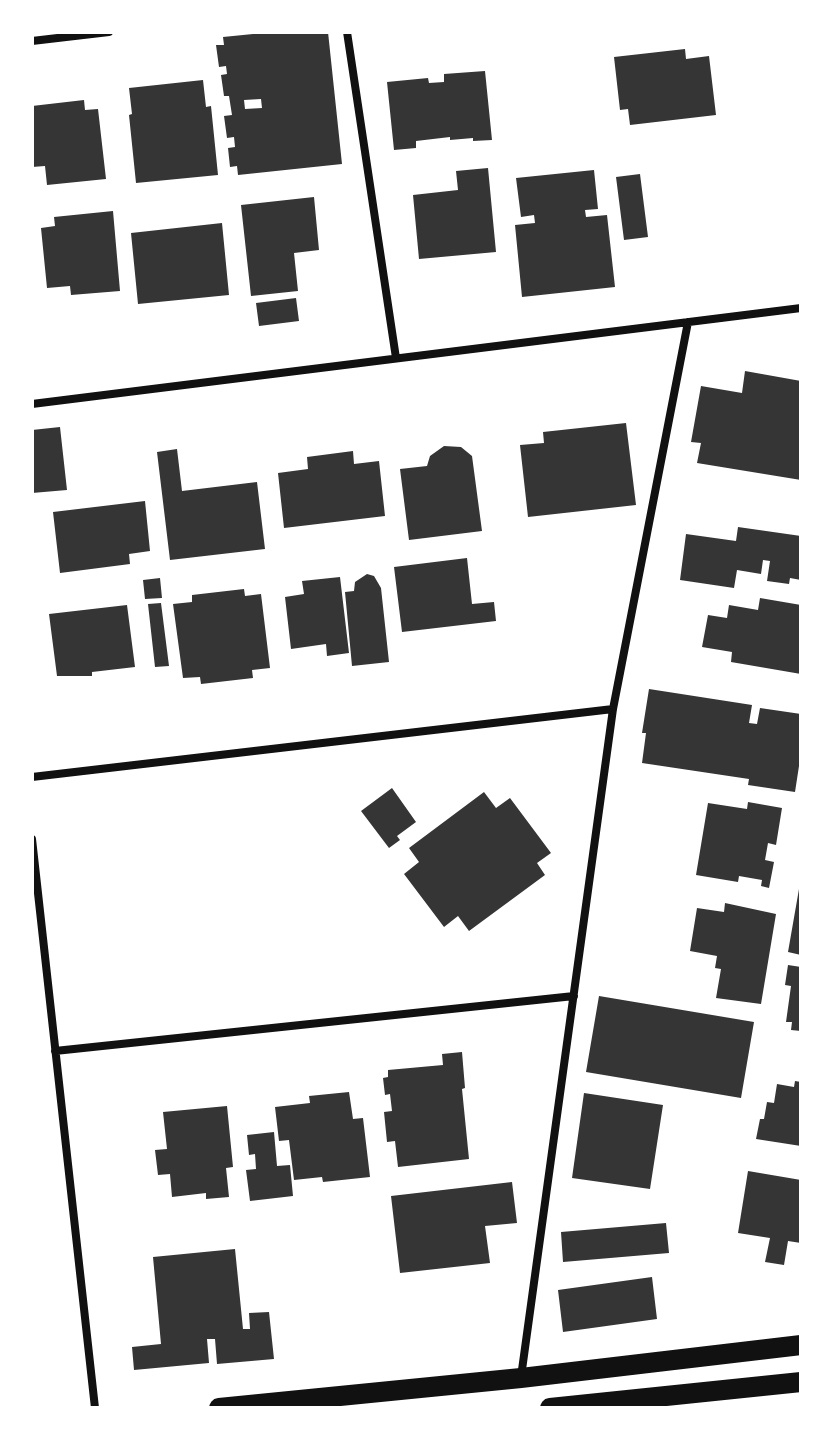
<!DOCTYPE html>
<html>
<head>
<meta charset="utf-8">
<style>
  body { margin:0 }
  #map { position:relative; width:833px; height:1440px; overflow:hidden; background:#fff; font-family:Helvetica,sans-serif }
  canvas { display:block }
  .frame { position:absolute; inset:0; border:34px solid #fff; pointer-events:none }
</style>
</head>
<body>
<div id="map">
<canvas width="833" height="1440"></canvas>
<div class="frame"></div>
</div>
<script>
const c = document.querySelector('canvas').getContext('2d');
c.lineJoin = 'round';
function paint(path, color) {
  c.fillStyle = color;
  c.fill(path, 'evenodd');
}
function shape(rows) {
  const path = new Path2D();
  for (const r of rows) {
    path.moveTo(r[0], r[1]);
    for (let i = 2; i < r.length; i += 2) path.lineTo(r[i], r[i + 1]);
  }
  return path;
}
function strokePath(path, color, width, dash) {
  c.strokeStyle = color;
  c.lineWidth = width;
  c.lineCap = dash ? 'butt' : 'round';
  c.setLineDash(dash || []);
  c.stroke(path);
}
const building = shape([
  [273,32,328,32,342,164,238,175,237,166,230,167,228,148,235,147,234,137,227,138,224,116,232,115,229,96,224,96,221,75,227,74,226,66,219,67,216,45,224,45,223,37],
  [261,99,262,108,245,109,244,100],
  [685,49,686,59,709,56,716,115,630,125,628,109,620,110,614,57],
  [485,71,492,140,473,141,473,138,450,140,450,137,416,141,416,148,394,150,387,82,428,78,429,83,444,82,444,74],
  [203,80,206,107,211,106,218,175,136,183,129,115,132,114,129,88],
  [84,100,85,110,98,109,106,179,47,185,45,166,32,167,32,106],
  [488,168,496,252,419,259,413,195,458,190,456,171],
  [594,170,598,209,585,210,586,217,607,215,615,287,522,297,515,225,535,223,534,215,521,217,516,178],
  [640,174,648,237,624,240,616,177],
  [314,197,319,250,294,253,298,291,251,296,241,205],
  [113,211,120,291,71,295,70,286,47,288,41,228,55,226,54,217],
  [222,223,229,295,138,304,131,233],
  [296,298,299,321,259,326,256,303],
  [745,371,801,381,801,480,697,463,701,443,691,442,701,386,742,393],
  [626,423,636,505,528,517,520,445,544,443,543,432],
  [60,427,67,490,32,493,32,430],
  [444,446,461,447,472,456,482,531,409,540,400,469,427,466,430,456],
  [177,449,182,491,257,482,265,549,170,560,157,452],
  [353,451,354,464,379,461,385,516,284,528,278,473,308,469,307,457],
  [145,501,150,551,129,554,130,564,60,573,53,512],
  [738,527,801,536,801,580,790,578,789,584,767,581,770,561,763,560,761,574,737,570,734,588,680,580,686,534,736,541],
  [467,558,472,604,494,602,496,621,402,632,394,567],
  [367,574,374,576,381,588,389,662,352,666,345,592,354,591,355,582],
  [340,577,349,653,327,656,326,644,291,649,285,597,304,594,302,581],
  [160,578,162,598,145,599,143,580],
  [244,589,245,596,261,594,270,668,252,670,253,678,201,684,200,677,183,678,173,604,192,602,192,595],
  [760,598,801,605,801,674,731,662,732,652,702,647,708,615,727,618,729,605,758,610],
  [161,603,169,666,155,667,148,604],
  [127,605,135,667,92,672,92,676,57,676,49,614],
  [649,689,752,705,749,723,757,724,760,708,801,714,801,753,795,792,748,785,749,779,642,763,646,733,642,733],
  [392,788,416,822,397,836,400,840,389,848,361,811],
  [484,792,496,808,510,798,551,853,537,863,545,875,469,931,458,916,444,927,404,874,419,862,409,848],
  [748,802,782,808,776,845,768,843,765,860,774,862,769,888,761,886,762,880,739,876,738,882,696,875,708,803,747,809],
  [799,889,801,889,801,955,788,952],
  [725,903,776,914,761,1004,716,998,721,969,715,968,717,956,690,951,697,908,724,912],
  [788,965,801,967,801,1031,791,1030,792,1022,786,1022,791,986,785,985],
  [599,996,754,1022,741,1098,586,1072],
  [462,1052,465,1088,462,1089,469,1159,398,1167,395,1141,387,1142,384,1112,392,1111,390,1094,385,1095,383,1078,388,1077,388,1070,443,1065,442,1054],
  [795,1081,801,1082,801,1146,756,1139,760,1119,764,1119,767,1102,774,1103,777,1084,794,1087],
  [349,1092,353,1119,363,1118,370,1177,323,1182,322,1177,294,1180,289,1140,279,1141,275,1107,310,1103,309,1096],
  [584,1093,663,1105,650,1189,572,1178],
  [227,1106,233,1167,226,1168,229,1197,206,1199,206,1193,172,1197,170,1174,158,1175,155,1150,167,1149,163,1112],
  [274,1132,277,1166,290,1165,293,1196,250,1201,246,1170,256,1169,255,1154,249,1155,247,1135],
  [748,1171,801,1180,801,1243,788,1241,784,1265,765,1262,770,1238,738,1233],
  [512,1182,517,1223,485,1226,490,1263,400,1273,391,1196],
  [666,1223,669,1253,563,1262,561,1232],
  [235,1249,243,1329,250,1329,249,1313,269,1312,274,1359,217,1364,215,1339,207,1339,209,1363,134,1370,132,1347,161,1344,153,1257],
  [652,1277,657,1319,563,1332,558,1290]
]);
const minor = shape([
  [347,32,396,358],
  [32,41,109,32],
  [32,404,801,308],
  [32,777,613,709],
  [32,839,95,1408],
  [55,1051,574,996],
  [521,1377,613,709,688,322]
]);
const primary = shape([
  [219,1408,521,1378,801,1345],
  [550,1408,801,1382]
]);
paint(building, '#353535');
strokePath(minor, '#111', 8);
strokePath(primary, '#111', 20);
</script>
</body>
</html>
